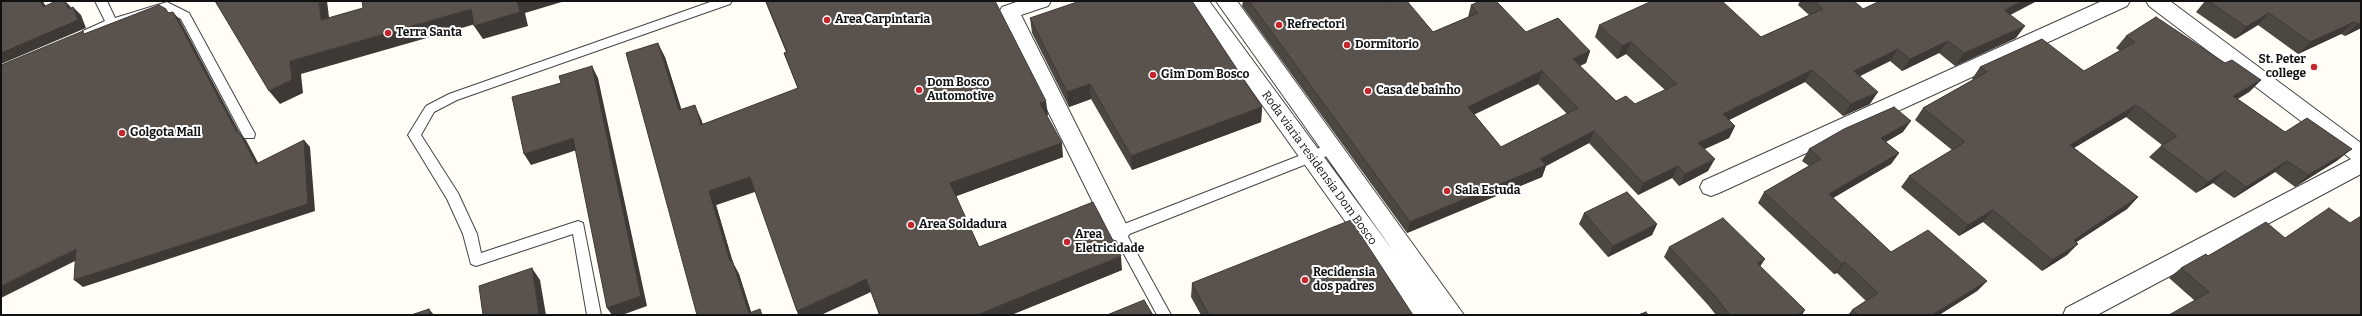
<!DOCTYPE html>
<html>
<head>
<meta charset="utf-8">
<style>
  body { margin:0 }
  #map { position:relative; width:2362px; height:316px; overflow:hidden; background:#fffdf5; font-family:Bitter,serif }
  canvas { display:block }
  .frame { position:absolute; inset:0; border:2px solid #111; pointer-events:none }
</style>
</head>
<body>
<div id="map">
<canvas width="2362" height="316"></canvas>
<div class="frame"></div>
</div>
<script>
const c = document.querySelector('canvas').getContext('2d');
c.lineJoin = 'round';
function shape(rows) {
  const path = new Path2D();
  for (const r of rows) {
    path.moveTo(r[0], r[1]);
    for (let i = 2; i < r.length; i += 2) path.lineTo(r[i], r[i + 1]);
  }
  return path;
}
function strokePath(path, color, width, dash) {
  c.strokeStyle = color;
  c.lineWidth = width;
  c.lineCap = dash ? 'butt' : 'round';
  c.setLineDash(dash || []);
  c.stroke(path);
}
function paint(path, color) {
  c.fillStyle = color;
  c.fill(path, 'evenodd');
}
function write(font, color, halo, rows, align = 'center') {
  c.font = font + ' Bitter,serif';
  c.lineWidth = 4;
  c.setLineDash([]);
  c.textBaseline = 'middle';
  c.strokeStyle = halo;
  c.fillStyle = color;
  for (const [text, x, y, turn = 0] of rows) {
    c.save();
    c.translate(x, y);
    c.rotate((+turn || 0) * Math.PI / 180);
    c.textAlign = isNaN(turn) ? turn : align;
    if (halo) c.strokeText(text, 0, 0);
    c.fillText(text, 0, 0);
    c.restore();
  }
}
const service = shape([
  [95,1,107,1,115,18,167,2,189,13,255,134,254,138,244,138,181,19,166,11,116,26,87,38,83,37,81,34,83,31,105,21,95,1],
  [713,1,732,1,730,4,457,100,434,112,421,135,458,193,477,234,481,253,578,221,583,223,601,315,587,315,573,234,476,266,471,264,463,234,447,199,408,135,426,106,449,94,713,1],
  [1332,143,1337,144,1338,148,1337,152,1127,235,1171,315,1157,315,1112,232,1114,228,1332,143]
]);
const minor = shape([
  [1019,1,1051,1,1048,6,1021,15,1130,232,1127,239,1119,241,1111,239,999,12,1002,7,1019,1],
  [1188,1,1209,1,1394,252,1216,1,1237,1,1464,315,1412,315,1188,1],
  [2102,1,2130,1,2127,6,1719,193,1711,196,1703,193,1700,187,1703,181,2102,1],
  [2146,1,2170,1,2361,143,2361,174,2097,315,2063,315,2066,308,2351,159,2149,6,2146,1]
]);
const wall = shape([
  [765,1,995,1,1048,115,1047,115,1063,157,956,196,979,247,1122,270,1011,315,879,315,871,292,755,192,716,205,733,263,739,274,751,312,763,315,697,315,665,57,681,109,701,119,703,124,798,89,784,53,786,52],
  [1243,1,1384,1,1433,32,1468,17,1471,5,1526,32,1590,51,1586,63,1580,66,1616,101,1635,104,1665,90,1626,54,1617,59,1595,37,1599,25,1761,37,1809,15,1798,5,1800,1,1854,1,1863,9,2010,15,2016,38,1955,66,1939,53,1902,71,1890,61,1860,76,1870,104,1843,116,1805,82,1729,120,1735,126,1729,138,1704,149,1708,171,1679,186,1672,178,1638,195,1589,143,1546,166,1542,177,1407,233,1242,6],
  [1538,84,1567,114,1501,147,1474,114],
  [2205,1,2361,1,2361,28,2345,36,2341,34,2298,54,2258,25,2235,39,2196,12],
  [1030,18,1262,107,1261,122,1132,170,1091,99,1069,107,1032,33],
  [2126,36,2225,63,2261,80,2249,92,2238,99,2285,132,2338,160,2295,187,2275,172,2234,198,2213,183,2196,193,2149,157,2162,145,2126,117,2074,148,2138,197,2127,209,2076,242,2067,255,2042,271,1983,222,1959,236,1901,187,1909,176,1952,150,1915,120,1923,108,1973,80,1972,79,1980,67,2084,71,2120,51,2116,48],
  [1903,132,1886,142,1899,153,1891,164,1833,198,1891,252,1987,281,1977,291,1939,315,1848,315,1852,310,1866,301,1837,273,1834,274,1758,203,1764,192,1809,166,1802,161,1809,149],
  [1584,213,1657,224,1652,235,1608,257,1579,224],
  [2350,223,2361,315,2194,300,2169,278,2181,268,2208,256,2285,238],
  [1669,247,1760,266,1802,315,1716,315,1708,305,1664,257],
  [1192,283,1413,315,1201,315,1191,297]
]);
const shadedWall = shape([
  [40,1,43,1,50,15,43,7],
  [64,1,65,1,70,6,76,17,69,9],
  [319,1,327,1,331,33,321,20],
  [517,1,565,1,525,13,528,26,483,39,474,26],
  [2022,1,2037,1,1995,23,2004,10],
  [73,7,81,15,86,28,1,64,1,53],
  [471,9,479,23,301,74,303,93,280,104,269,91,290,61],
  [173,12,180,20,243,139,236,131],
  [2269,13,2258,25,2235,39,2246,27],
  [2354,22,2341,34,2298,54,2310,42],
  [2361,23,2361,28,2345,36,2357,24],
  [2025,26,2016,38,1955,66,1964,53],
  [1948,41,1939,53,1902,71,1910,59],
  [1631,42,1626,54,1617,59,1622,46],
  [658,43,665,57,686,124,679,110],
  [1898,49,1890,61,1846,83,1854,71],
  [1590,51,1586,63,1568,71,1573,59],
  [592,66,598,78,647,306,622,315,612,315,607,308],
  [1812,70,1805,82,1717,126,1723,114],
  [1542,71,1538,84,1465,119,1468,107],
  [2261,80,2249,92,2222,107,2233,96],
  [1090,84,1091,99,1069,107,1067,92],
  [1878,92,1870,104,1843,116,1851,104],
  [1046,101,1048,115,1042,117,1040,103],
  [695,105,701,119,707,139,701,125],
  [2136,105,2126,117,2060,156,2070,145],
  [1262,107,1261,122,1132,170,1131,156],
  [1911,121,1903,132,1873,149,1881,138],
  [1735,126,1729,138,1692,155,1698,143],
  [1594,131,1589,143,1546,166,1542,177,1407,233,1410,222,1540,159],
  [239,132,246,140,263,172,256,164],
  [573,138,580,149,531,165,524,154],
  [304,140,310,147,315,211,83,287,74,280],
  [1062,143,1063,157,954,197,950,183],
  [2352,149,2338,160,2295,187,2308,175],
  [1899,153,1891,164,1821,205,1829,194],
  [1715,159,1708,171,1679,186,1685,174],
  [2287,161,2275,172,2234,198,2246,187],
  [1678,166,1672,178,1638,195,1643,183],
  [2225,171,2213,183,2196,193,2208,182],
  [750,177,756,191,716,205,733,263,739,274,752,315,749,313,730,261,709,191],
  [2138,197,2127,209,2063,251,2074,240],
  [1993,210,1983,222,1959,236,1968,225],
  [1657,224,1652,235,1608,257,1613,246],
  [2078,244,2067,255,2042,271,2052,260],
  [76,249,85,256,1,298,1,286],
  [1121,256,1122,270,1011,315,977,315],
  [1765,259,1758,270,1757,263],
  [1845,262,1837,273,1834,274,1842,264],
  [532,268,540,280,546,315,539,315],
  [866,279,871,292,821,315,798,315,797,311],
  [1987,281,1977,291,1939,315,1932,315],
  [429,309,434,315,430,315],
  [1805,310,1802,315,1797,315]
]);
const building = shape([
  [1,1,40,1,43,7,56,1,64,1,69,9,73,7,78,20,1,53,1,1],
  [215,1,319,1,321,20,363,8,362,1,517,1,520,12,474,26,471,9,290,61,292,80,269,91,215,1],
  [766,1,995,1,1046,101,1040,103,1062,143,950,183,979,247,1093,202,1121,256,977,315,880,315,866,279,797,311,750,177,709,191,730,261,732,260,749,313,760,309,762,315,697,315,626,53,658,43,679,110,695,105,701,125,798,88,784,53,787,52,766,1],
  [1080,1,1192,1,1262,107,1131,156,1090,84,1067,92,1030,18,1080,1],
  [1249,1,1384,1,1384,2,1387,1,1407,1,1433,32,1478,13,1471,5,1480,1,1496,1,1526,32,1558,18,1590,51,1573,59,1616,101,1626,96,1635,104,1677,84,1631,42,1622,46,1599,25,1652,1,1722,1,1761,37,1823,9,1814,1,1854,1,1863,9,1880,1,2022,1,2004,10,2025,26,1964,53,1948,41,1910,59,1898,49,1854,71,1878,92,1851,104,1812,70,1723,114,1735,126,1698,143,1715,159,1685,174,1678,166,1643,183,1594,131,1540,159,1546,165,1410,222,1249,1],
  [1542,71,1578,108,1501,147,1468,107,1542,71],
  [2208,1,2361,1,2361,23,2357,24,2354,22,2310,42,2269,13,2246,27,2208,1],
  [159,5,166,9,168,13,173,12,236,131,239,132,256,164,304,140,308,204,74,280,76,249,1,286,1,65,83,31,84,34,159,5],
  [2156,17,2225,63,2232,60,2261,80,2233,96,2285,132,2307,118,2352,149,2308,175,2287,161,2246,187,2225,171,2208,182,2161,146,2177,136,2136,105,2070,145,2138,197,2074,240,2078,244,2052,260,1993,210,1968,225,1909,176,1965,142,1923,108,1987,72,1980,67,2042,39,2084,71,2135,42,2126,36,2156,17],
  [592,66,641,296,607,308,573,138,524,154,512,97,561,83,559,76,592,66],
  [1894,107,1911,121,1881,138,1899,153,1829,194,1891,252,1928,230,1987,281,1932,315,1858,315,1852,310,1878,293,1845,262,1842,264,1764,192,1821,159,1809,149,1844,129,1894,107],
  [1627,192,1657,224,1613,246,1584,213,1627,192],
  [2329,208,2350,223,2361,216,2361,315,2169,315,2209,292,2181,268,2206,254,2208,256,2266,222,2285,238,2329,208],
  [1723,218,1765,259,1757,263,1805,310,1797,315,1730,315,1714,295,1669,247,1723,218],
  [1351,220,1413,315,1209,315,1192,283,1351,220],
  [532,268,539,315,483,315,479,286,532,268],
  [1144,300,1153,315,1107,315,1144,300],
  [429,309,430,315,411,315,429,309],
  [1646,312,1648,315,1638,315,1646,312]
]);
const markers = [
  [827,20,4,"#c4262e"],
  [1279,25,4,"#c4262e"],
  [388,33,4,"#c4262e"],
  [1347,45,4,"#c4262e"],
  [2314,67,4,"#c4262e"],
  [1153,75,4,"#c4262e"],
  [919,90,4,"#c4262e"],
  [1368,91,4,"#c4262e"],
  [122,133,4,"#c4262e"],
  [1447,191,4,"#c4262e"],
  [911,225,4,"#c4262e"],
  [1067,242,4,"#c4262e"],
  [1305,280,4,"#c4262e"]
];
const poiNames = [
  ["Area Carpintaria",835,20],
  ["Refrectori",1287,25],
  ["Terra Santa",396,33],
  ["Dormitorio",1355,45],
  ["St. Peter",2306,60,"right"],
  ["college",2306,74,"right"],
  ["Gim Dom Bosco",1161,75],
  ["Dom Bosco",927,83],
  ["Automotive",927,97],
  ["Casa de bainho",1376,91],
  ["Golgota Mall",130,133],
  ["Sala Estuda",1455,191],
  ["Area Soldadura",919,225],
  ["Area",1075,235],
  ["Eletricidade",1075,249],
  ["Recidensia",1313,273],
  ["dos padres",1313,287]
];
const streetNames = [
  ["Roda viaria residensia Dom Bosco",1319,168,54]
];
strokePath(service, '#444', 2);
strokePath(minor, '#444', 2);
paint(service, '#fff');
paint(minor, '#fff');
paint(wall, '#4d4742');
paint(shadedWall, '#3f3936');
paint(building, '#5a524d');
strokePath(building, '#3f3936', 1);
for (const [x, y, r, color] of markers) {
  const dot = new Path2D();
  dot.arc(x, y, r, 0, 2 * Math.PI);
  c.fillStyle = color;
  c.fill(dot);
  strokePath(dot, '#fff', 1.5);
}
write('bold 12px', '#111', '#fff', poiNames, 'left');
write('12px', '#111', '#fff', streetNames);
</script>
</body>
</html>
